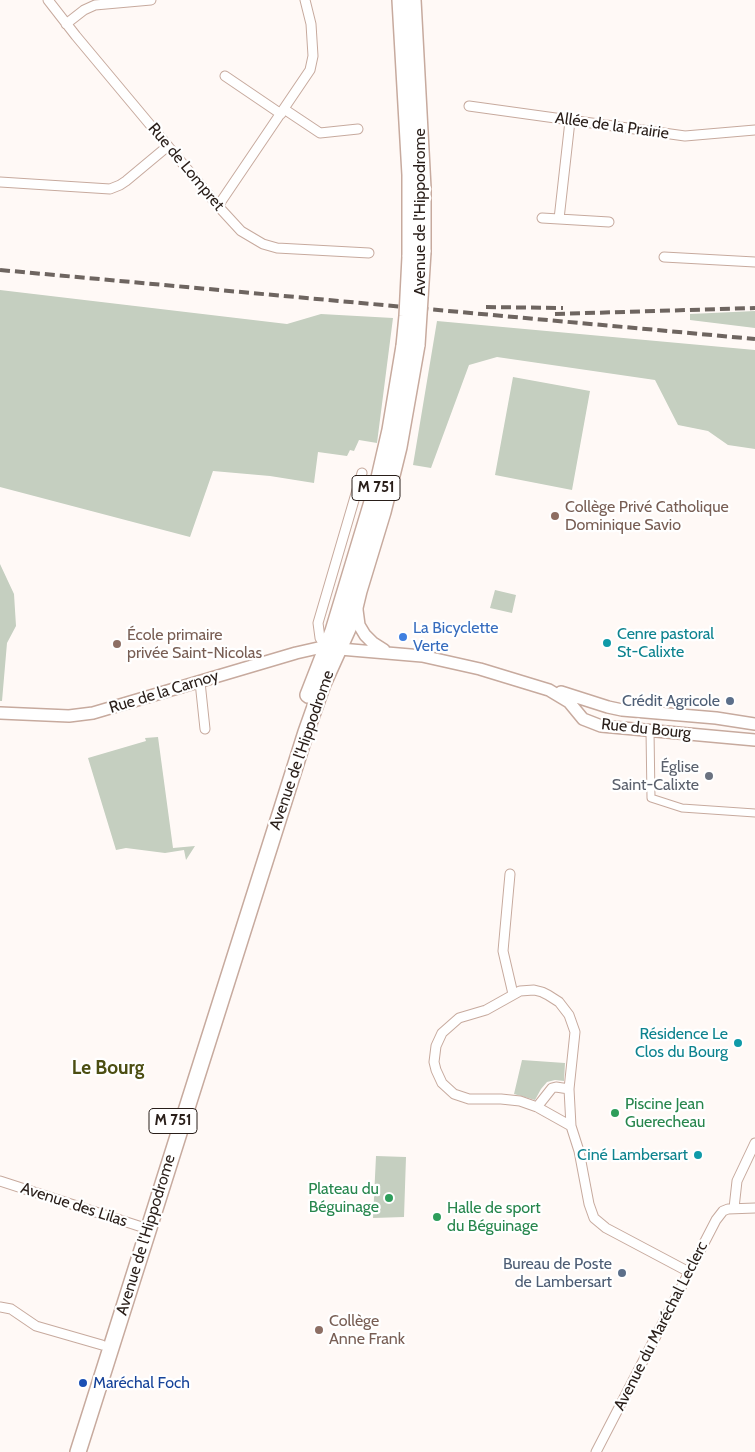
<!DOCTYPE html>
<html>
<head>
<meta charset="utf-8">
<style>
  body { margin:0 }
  canvas { display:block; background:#fff9f6 }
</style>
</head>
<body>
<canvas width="755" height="1452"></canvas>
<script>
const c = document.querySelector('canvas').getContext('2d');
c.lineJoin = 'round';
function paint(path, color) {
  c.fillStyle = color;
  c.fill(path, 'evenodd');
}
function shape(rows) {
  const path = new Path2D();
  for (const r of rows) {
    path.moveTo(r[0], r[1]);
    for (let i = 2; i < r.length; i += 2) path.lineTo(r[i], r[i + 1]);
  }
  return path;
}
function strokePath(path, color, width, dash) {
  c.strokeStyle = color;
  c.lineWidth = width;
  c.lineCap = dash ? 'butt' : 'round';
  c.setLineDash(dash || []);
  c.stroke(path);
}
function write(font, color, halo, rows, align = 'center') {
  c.font = font + ' Cabin,sans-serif';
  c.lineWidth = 4.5;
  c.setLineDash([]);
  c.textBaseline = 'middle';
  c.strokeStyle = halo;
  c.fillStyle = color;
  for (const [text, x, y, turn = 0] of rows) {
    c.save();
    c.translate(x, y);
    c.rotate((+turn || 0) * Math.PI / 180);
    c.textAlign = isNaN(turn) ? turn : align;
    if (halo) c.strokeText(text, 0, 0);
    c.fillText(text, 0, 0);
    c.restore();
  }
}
const green = shape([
  [0,290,287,324,321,314,393,318,377,443,359,440,354,451,350,450,347,456,318,452,314,483,270,476,213,471,190,537,0,487],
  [755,311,755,328,690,320,690,314],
  [437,321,755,350,755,449,728,445,708,431,678,425,655,380,497,357,469,365,431,468,413,465],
  [513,377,590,391,572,490,495,475],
  [0,564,14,594,16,626,7,643,2,701,0,701],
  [495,590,516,595,512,613,490,608],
  [158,737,173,848,195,846,186,860,184,850,165,853,126,848,116,850,88,758,146,741,145,738],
  [522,1060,565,1063,564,1081,555,1080,547,1082,541,1089,535,1100,514,1094],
  [376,1156,406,1157,404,1217,373,1218]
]);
const pedestrian = shape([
  [650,731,651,798,682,808,755,813]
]);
const minor = shape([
  [48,0,76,36,218,206,241,231,263,244,277,248,369,253],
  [66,24,84,10,95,5,151,0],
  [225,76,281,114],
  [469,106,685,136,755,130],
  [284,109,320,133,358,129],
  [570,121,559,219,609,222],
  [0,182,110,189,120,185,126,181,168,146],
  [218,206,310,70,313,56,311,24,305,0],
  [542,218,559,219],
  [664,257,755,262],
  [326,648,320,638,318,623,362,473],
  [200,682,205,729],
  [510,874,503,951,513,994],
  [537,1107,552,1088,556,1087,569,1089],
  [571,1126,537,1107,520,1101,501,1099,469,1099,454,1094,442,1083,436,1070,434,1062,436,1046,442,1033,459,1018,486,1010,520,991,534,990,542,992,548,995,559,1002,569,1015,575,1032,569,1089,571,1126,579,1151,589,1204,594,1218,606,1228,689,1272],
  [0,1181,148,1229],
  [734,1208,737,1181,755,1143],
  [0,1307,11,1309,36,1326,102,1345],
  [596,1452,716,1220,723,1211,728,1209,755,1208]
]);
const tertiary = shape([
  [357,610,359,625,365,635,373,643,384,650],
  [561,692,608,707,622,710,716,718,755,724],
  [0,713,69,716,93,713,296,653,318,648,340,649,422,656,480,669,549,690,569,702,583,719,601,726,755,740]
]);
const primary = shape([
  [400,0,410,175,410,257],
  [413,0,423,188,423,252],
  [308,695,333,631,378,482,390,430,404,346],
  [78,1452,306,732,323,684,352,620,359,591,383,512,399,447,417,345]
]);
const rail = shape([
  [0,270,755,339],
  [486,307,563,308],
  [555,314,755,308]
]);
const primaryBridge = shape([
  [417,345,423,252],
  [404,346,407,316,410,257]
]);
const markers = [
  [555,516,5,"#8d6e63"],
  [403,637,5,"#3f7fe0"],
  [607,643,5,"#0f9aa8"],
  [117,644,5,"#8d6e63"],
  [730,701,5,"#5c6f8a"],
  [709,776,5,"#6b7280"],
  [738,1043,5,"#0f9aa8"],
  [615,1113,5,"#2e9e5b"],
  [698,1155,5,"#0f9aa8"],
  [389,1198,5,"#2e9e5b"],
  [437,1217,5,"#2e9e5b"],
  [622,1273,5,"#5c6f8a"],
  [319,1330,5,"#8d6e63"],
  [83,1383,5,"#1a4fb4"]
];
const shields = [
  [376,488,48],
  [173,1121,48]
];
const shieldNames = [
  ["M 751",376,488],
  ["M 751",173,1121]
];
const streetNames = [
  ["Allée de la Prairie",612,126,8],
  ["Rue de Lompret",186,167,50],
  ["Avenue de l'Hippodrome",420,212,-90],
  ["Rue de la Carnoy",164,692,-17],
  ["Rue du Bourg",646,729,6],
  ["Avenue de l'Hippodrome",302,750,-71],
  ["Avenue des Lilas",74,1205,18],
  ["Avenue de l'Hippodrome",146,1235,-73],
  ["Avenue du Maréchal Leclerc",661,1326,-63]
];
const educationNames = [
  ["Collège Privé Catholique",565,507],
  ["Dominique Savio",565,525],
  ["École primaire",127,635],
  ["privée Saint-Nicolas",127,653],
  ["Collège",329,1321],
  ["Anne Frank",329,1339]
];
const shopNames = [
  ["La Bicyclette",413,628],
  ["Verte",413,646]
];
const cultureNames = [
  ["Cenre pastoral",617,634,"left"],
  ["St-Calixte",617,652,"left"],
  ["Résidence Le",728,1034],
  ["Clos du Bourg",728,1052],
  ["Ciné Lambersart",688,1155]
];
const serviceNames = [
  ["Crédit Agricole",720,701],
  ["Bureau de Poste",612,1264],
  ["de Lambersart",612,1282]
];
const worshipNames = [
  ["Église",699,767],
  ["Saint-Calixte",699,785]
];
const leisureNames = [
  ["Piscine Jean",625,1104],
  ["Guerecheau",625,1122],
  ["Plateau du",379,1189,"right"],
  ["Béguinage",379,1207,"right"],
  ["Halle de sport",447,1208],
  ["du Béguinage",447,1226]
];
const transitNames = [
  ["Maréchal Foch",93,1383]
];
const quarterNames = [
  ["Le Bourg",108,1068]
];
paint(green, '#c5cfc0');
strokePath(pedestrian, '#c7aa9e', 9);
strokePath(minor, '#c7aa9e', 11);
strokePath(tertiary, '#c7aa9e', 14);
strokePath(primary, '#c7aa9e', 18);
strokePath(pedestrian, '#fff', 7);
strokePath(minor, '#fff', 9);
strokePath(tertiary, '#fff', 11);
strokePath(primary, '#fff', 15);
strokePath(rail, '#6e6560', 4, [10, 5]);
strokePath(primaryBridge, '#c7aa9e', 18, []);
strokePath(primaryBridge, '#fff', 15);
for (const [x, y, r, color] of markers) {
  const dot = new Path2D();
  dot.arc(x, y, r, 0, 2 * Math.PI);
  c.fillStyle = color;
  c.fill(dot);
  strokePath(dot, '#fff', 2);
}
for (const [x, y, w] of shields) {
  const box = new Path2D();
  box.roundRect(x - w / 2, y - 12.5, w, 25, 4);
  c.fillStyle = '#fff';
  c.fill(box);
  strokePath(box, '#291e19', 1);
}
write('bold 15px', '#291e19', null, shieldNames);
write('16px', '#291e19', '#fff', streetNames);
write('16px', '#785e54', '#fff', educationNames, 'left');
write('16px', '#366cbe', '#fff', shopNames, 'left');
write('16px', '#0d838f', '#fff', cultureNames, 'right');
write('16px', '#4e5e75', '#fff', serviceNames, 'right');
write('16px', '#5b616d', '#fff', worshipNames, 'right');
write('16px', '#27864d', '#fff', leisureNames, 'left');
write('16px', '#164399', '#fff', transitNames, 'left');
write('bold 19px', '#4c4e12', '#fff', quarterNames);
</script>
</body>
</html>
